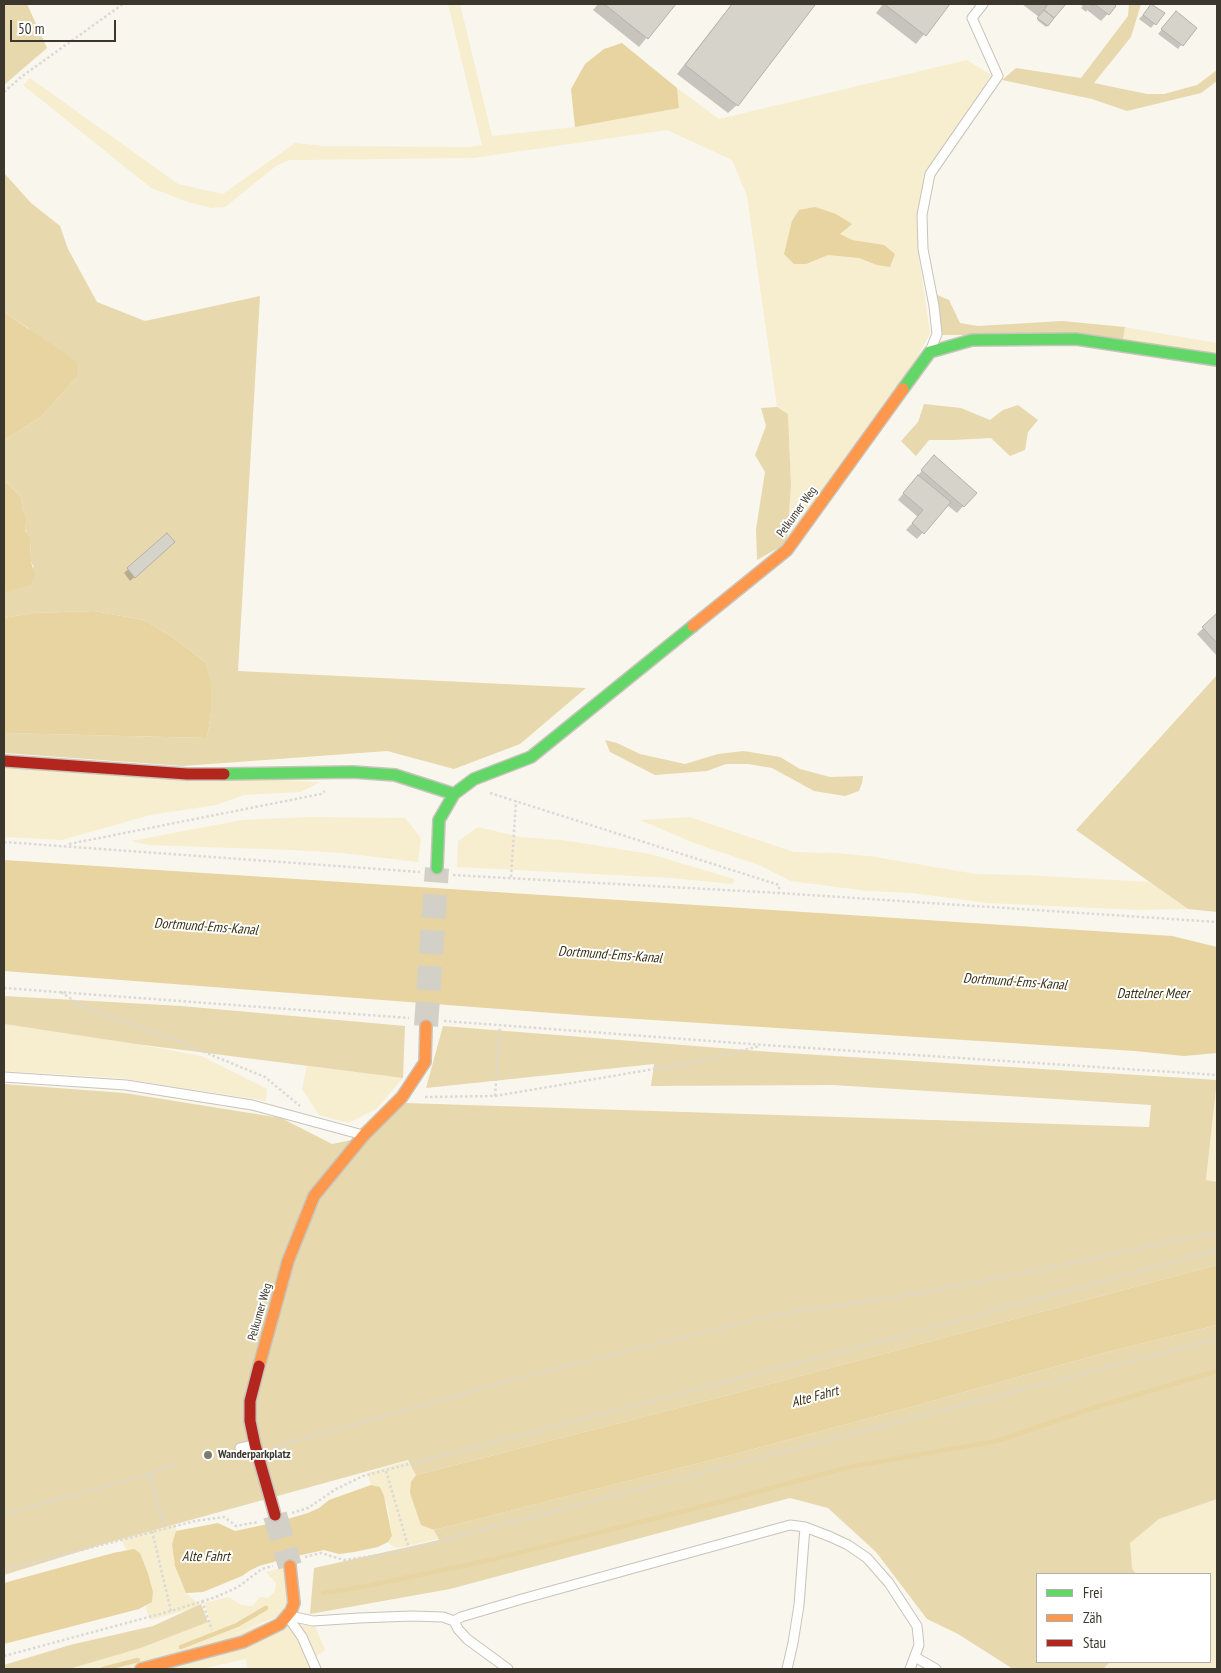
<!DOCTYPE html>
<html>
<head>
<meta charset="utf-8">
<style>
  body { margin:0 }
  #map { position:relative; width:1221px; height:1673px; overflow:hidden; background:#f9f6ed; font-family:"PT Sans Narrow",sans-serif }
  canvas { display:block }
  .frame { position:absolute; inset:0; border:5px solid #3b372d; pointer-events:none }
  .legend { position:absolute; left:1036px; top:1573px; width:175px; height:90px; box-sizing:border-box; background:#fff; border:1px solid #b1afab; margin:0; padding:6px 9px; list-style:none; font-size:15px; color:#3b372d }
  .legend li { display:flex; align-items:center; gap:10px; height:25px }
  .legend b { width:25px; border:1px solid #b1afab }
  .scale { position:absolute; left:10px; top:20px; width:106px; height:22px; box-sizing:border-box; border:2px solid #3b372d; border-top:0; padding-left:6px; font-size:15px; line-height:18px; white-space:nowrap; color:#3b372d; -webkit-text-stroke:4px #fff; paint-order:stroke }
</style>
</head>
<body>
<div id="map">
<canvas width="1221" height="1673"></canvas>
<div class="frame"></div>
<ul class="legend">
<li><b style="height:6px;background:#63d668"></b>Frei</li>
<li><b style="height:6px;background:#ff974d"></b>Zäh</li>
<li><b style="height:6px;background:#b3261e"></b>Stau</li>
</ul>
<div class="scale">50 m</div>
</div>
<script>
const c = document.querySelector('canvas').getContext('2d');
c.lineJoin = 'round';
function paint(path, color) {
  c.fillStyle = color;
  c.fill(path, 'evenodd');
}
function shape(rows) {
  const path = new Path2D();
  for (const r of rows) {
    path.moveTo(r[0], r[1]);
    for (let i = 2; i < r.length; i += 2) path.lineTo(r[i], r[i + 1]);
  }
  return path;
}
function strokePath(path, color, width, dash) {
  c.strokeStyle = color;
  c.lineWidth = width;
  c.lineCap = dash ? 'butt' : 'round';
  c.setLineDash(dash || []);
  c.stroke(path);
}
function write(font, color, halo, rows, align = 'center') {
  c.font = font + ' "PT Sans Narrow",sans-serif';
  c.lineWidth = 4;
  c.setLineDash([]);
  c.textBaseline = 'middle';
  c.strokeStyle = halo;
  c.fillStyle = color;
  for (const [text, x, y, turn = 0] of rows) {
    c.save();
    c.translate(x, y);
    c.rotate((+turn || 0) * Math.PI / 180);
    c.textAlign = isNaN(turn) ? turn : align;
    if (halo) c.strokeText(text, 0, 0);
    c.fillText(text, 0, 0);
    c.restore();
  }
}
const green = shape([
  [448,4,460,4,492,136,575,127,679,108,677,88,719,119,967,60,991,75,926,174,918,221,919,258,930,333,918,356,787,543,791,485,788,414,777,407,747,196,732,160,667,130,473,158,289,160,276,166,225,207,211,208,188,202,151,188,23,85,30,78,178,184,223,194,295,143,324,146,468,147,482,145],
  [1125,327,1217,343,1217,354,1123,340],
  [4,766,320,782,301,792,244,795,216,805,150,815,62,840,4,837],
  [308,817,405,818,421,838,418,862,342,853,292,850,149,845,131,841,242,820],
  [690,817,794,852,836,853,869,856,976,874,1026,875,1149,882,1188,909,1137,910,988,903,912,893,867,891,791,881,759,865,694,843,640,820],
  [478,827,520,837,562,840,650,854,734,879,733,884,672,878,457,867,458,841],
  [4,1024,136,1044,201,1056,267,1089,266,1101,120,1078,4,1071],
  [307,1066,403,1078,376,1109,348,1123,319,1115,302,1089],
  [1217,1083,1217,1182,1206,1181],
  [407,1461,414,1468,416,1475,411,1482,421,1525,434,1530,438,1539,398,1548,392,1546,388,1542,392,1536,388,1508,380,1487,371,1485,367,1473],
  [1217,1499,1217,1669,1103,1669,1110,1662,1210,1662,1210,1574,1136,1574,1132,1568,1129,1543,1159,1519],
  [175,1524,176,1531,172,1544,186,1593,200,1605,198,1607,151,1620,147,1613,146,1606,152,1602,153,1592,148,1573,140,1553,134,1550,129,1550,126,1549,122,1541,123,1537],
  [290,1566,287,1615,139,1669,69,1669,141,1648,208,1622,210,1620,204,1603,229,1597,241,1605,253,1606,260,1597,268,1598,275,1591,276,1583,266,1572],
  [292,1611,310,1614,325,1650,309,1662,311,1669,247,1669,246,1659,201,1669,146,1669]
]);
const forest = shape([
  [4,4,27,4,47,48,4,85],
  [1129,4,1141,4,1131,37,1094,83,1147,94,1164,94,1197,85,1217,70,1217,81,1201,93,1127,111,1092,99,1002,80,1016,68,1081,78,1128,16],
  [4,173,31,203,60,226,68,249,97,302,145,321,260,296,238,671,586,688,520,744,454,769,387,751,183,766,4,753,4,733,207,738,211,713,205,662,171,636,144,620,94,611,33,613,4,618,4,591,16,589,34,567,31,562,30,539,25,529,27,518,23,511,21,497,4,480,4,440,41,417,77,377,28,328,4,312],
  [935,294,949,300,960,323,978,326,1062,321,1125,327,1123,340,968,335,941,335],
  [924,404,961,408,990,420,1003,410,1018,405,1038,420,1028,432,1025,450,1010,456,991,438,954,440,929,440,916,456,901,441,918,422],
  [777,407,788,414,791,485,787,543,757,560,756,529,765,472,755,455,766,426,761,408],
  [1217,675,1217,912,1188,909,1076,830],
  [605,740,617,743,640,754,685,764,718,754,744,751,780,757,800,769,830,777,863,776,862,783,859,791,845,796,814,791,772,768,748,764,726,764,707,771,655,775,610,752],
  [4,996,181,1006,405,1026,403,1078,136,1044,4,1024],
  [443,1026,771,1052,1217,1080,1206,1180,1217,1182,1217,1265,721,1397,416,1475,408,1460,107,1543,4,1575,4,1084,125,1093,281,1118,332,1144,371,1136,405,1103,1149,1127,1151,1105,833,1085,651,1086,654,1064,426,1088],
  [1217,1325,1217,1499,1159,1519,1130,1543,1132,1568,1136,1574,1037,1574,1037,1662,1110,1662,1103,1669,1013,1669,958,1634,927,1619,876,1552,828,1508,790,1498,450,1589,310,1614,314,1568,439,1540,434,1530,739,1453,911,1407,1104,1353],
  [201,1604,208,1622,141,1648,69,1669,4,1669,4,1665,70,1645,153,1626]
]);
const water = shape([
  [622,43,677,88,679,108,575,127,571,89,585,64,604,49],
  [815,207,836,214,852,224,840,234,852,240,884,245,895,254,890,267,877,265,859,258,828,255,806,264,794,264,784,254,792,221,799,210],
  [4,312,77,362,77,377,41,417,4,440],
  [4,480,21,497,23,511,27,518,25,530,30,538,31,562,35,575,30,585,6,592,4,591],
  [94,611,144,620,171,636,205,662,211,684,211,713,207,738,4,733,4,618,33,613],
  [4,860,1172,936,1217,947,1217,1053,1184,1056,1135,1051,591,1016,4,971],
  [1217,1265,1217,1325,1104,1353,911,1407,739,1453,434,1530,421,1525,410,1493,411,1482,416,1475,721,1397],
  [371,1485,380,1487,384,1496,392,1536,388,1542,378,1547,354,1552,339,1554,324,1550,288,1558,259,1566,249,1571,242,1576,203,1592,186,1593,175,1566,172,1544,176,1531,218,1523,235,1531,277,1522,308,1513,319,1508,329,1500],
  [134,1549,140,1553,148,1573,153,1592,152,1602,139,1609,4,1644,4,1583,113,1553]
]);
const shadow = shape([
  [598,4,674,4,639,47,593,10],
  [732,4,811,4,813,6,737,105,728,113,677,74],
  [883,4,949,4,916,44,876,13],
  [1022,4,1064,4,1046,27,1037,20,1039,17],
  [1078,4,1112,4,1115,6,1101,21,1087,10,1086,12,1081,8,1083,6],
  [1152,5,1163,13,1151,28,1139,19],
  [1172,17,1195,28,1178,49,1158,34],
  [928,463,975,493,957,513,947,505,917,539,906,530,918,517,898,500],
  [167,535,170,546,130,581,124,573],
  [1217,615,1217,656,1197,634]
]);
const stream = shape([
  [323,1593,367,1586,495,1559,712,1504,849,1467,997,1441,1096,1407,1217,1371],
  [181,1647,237,1625,266,1608],
  [103,1669,138,1660]
]);
const building = shape([
  [604,4,676,4,648,39,604,4],
  [732,4,813,4,815,5,738,106,685,65,732,4],
  [884,4,950,4,926,36,884,4],
  [1048,4,1066,4,1054,18,1044,10,1048,4],
  [1090,4,1114,4,1116,6,1109,15,1094,4,1093,6,1090,4],
  [1151,4,1165,13,1156,25,1143,15,1151,4],
  [1044,10,1054,18,1048,26,1037,18,1044,10],
  [1176,11,1197,28,1183,46,1161,29,1176,11],
  [934,455,977,493,964,507,921,470,934,455],
  [918,475,951,502,924,534,912,523,923,510,903,493,918,475],
  [167,533,175,542,135,578,127,568,167,533],
  [1217,613,1217,643,1202,627,1217,613]
]);
const secondaryTunnel = shape([
  [426,1026,437,868],
  [275,1515,290,1566]
]);
const path = shape([
  [4,92,21,77,123,4],
  [490,793,779,885,779,893],
  [4,842,420,872],
  [69,844,321,794,325,791],
  [453,875,779,893,1217,922],
  [511,877,516,801],
  [4,988,409,1018],
  [61,992,83,1007,170,1038,265,1077,300,1106],
  [444,1021,764,1045,1217,1075],
  [495,1096,500,1025],
  [425,1097,495,1096,695,1062,760,1046],
  [275,1447,534,1374,779,1314,915,1294,1052,1267,1217,1232],
  [386,1471,409,1549],
  [150,1474,164,1527],
  [292,1513,308,1508,336,1489,363,1476,897,1337,1217,1250],
  [4,1514,150,1474,176,1463],
  [152,1531,171,1611],
  [305,1557,321,1553,344,1560,393,1553,1217,1339],
  [4,1570,195,1521,224,1517,236,1526,258,1522],
  [202,1601,212,1630],
  [4,1656,171,1611,216,1597,238,1587,262,1569,273,1566]
]);
const lane = shape([
  [931,349,937,334,934,306,923,249,922,215,930,174,998,76,972,18,983,4],
  [4,1077,126,1085,252,1105,363,1135],
  [240,1448,254,1445],
  [290,1616,313,1621,359,1618,412,1616,443,1617,454,1621,461,1617,522,1599,790,1525,805,1527,831,1537,848,1545,867,1558,889,1583,917,1626,919,1645,910,1669],
  [288,1617,302,1637,316,1669],
  [454,1621,458,1629,467,1639,508,1669],
  [915,1657,936,1669],
  [787,1669,793,1643,799,1605,805,1527]
]);
const fast = shape([
  [903,389,930,352,972,340,1076,339,1217,360],
  [224,774,353,772,395,775,454,794],
  [437,868,439,820,454,794,474,779,531,757,693,626]
]);
const slow = shape([
  [693,626,787,550,903,389],
  [259,1366,288,1261,314,1196,364,1135,402,1097,425,1062,426,1026],
  [141,1669,243,1642,280,1624,291,1611,294,1603,290,1566]
]);
const jam = shape([
  [4,761,187,774,224,774],
  [259,1366,250,1401,250,1421,255,1445,275,1515]
]);
const markers = [
  [208,1455,5,"#7e7a70"]
];
const streetNames = [
  ["Pelkumer Weg",797,512,-54],
  ["Pelkumer Weg",260,1312,-74]
];
const poiNames = [
  ["Wanderparkplatz",218,1455]
];
const waterNames = [
  ["Dortmund-Ems-Kanal",206,927,4],
  ["Dortmund-Ems-Kanal",610,955,4],
  ["Dortmund-Ems-Kanal",1015,982,4],
  ["Dattelner Meer",1153,994],
  ["Alte Fahrt",815,1397,-15],
  ["Alte Fahrt",206,1557]
];
paint(green, '#f7edcf');
paint(forest, '#e7d8ad');
paint(water, '#e7d4a0');
paint(shadow, '#0003');
strokePath(stream, '#e7d4a0', 4.5);
paint(building, '#d6d3ca');
strokePath(building, '#b4b1a9', 1);
strokePath(secondaryTunnel, '#d3d0c7', 24, [24, 12]);
strokePath(lane, '#c8c4bb', 11);
strokePath(fast, '#c8c4bb', 14);
strokePath(slow, '#c8c4bb', 14);
strokePath(jam, '#c8c4bb', 14);
strokePath(path, '#dad9d6', 2.5, [2.5, 2.5]);
strokePath(lane, '#fefefc', 9);
strokePath(fast, '#63d668', 11);
strokePath(slow, '#ff974d', 11);
strokePath(jam, '#b3261e', 11);
for (const [x, y, r, color] of markers) {
  const dot = new Path2D();
  dot.arc(x, y, r, 0, 2 * Math.PI);
  c.fillStyle = color;
  c.fill(dot);
  strokePath(dot, '#fff', 2);
}
write('12px', '#3b372d', '#fff', streetNames);
write('bold 12px', '#3b372d', '#fff', poiNames, 'left');
write('italic 14px', '#392f0f', '#fff', waterNames);
</script>
</body>
</html>
